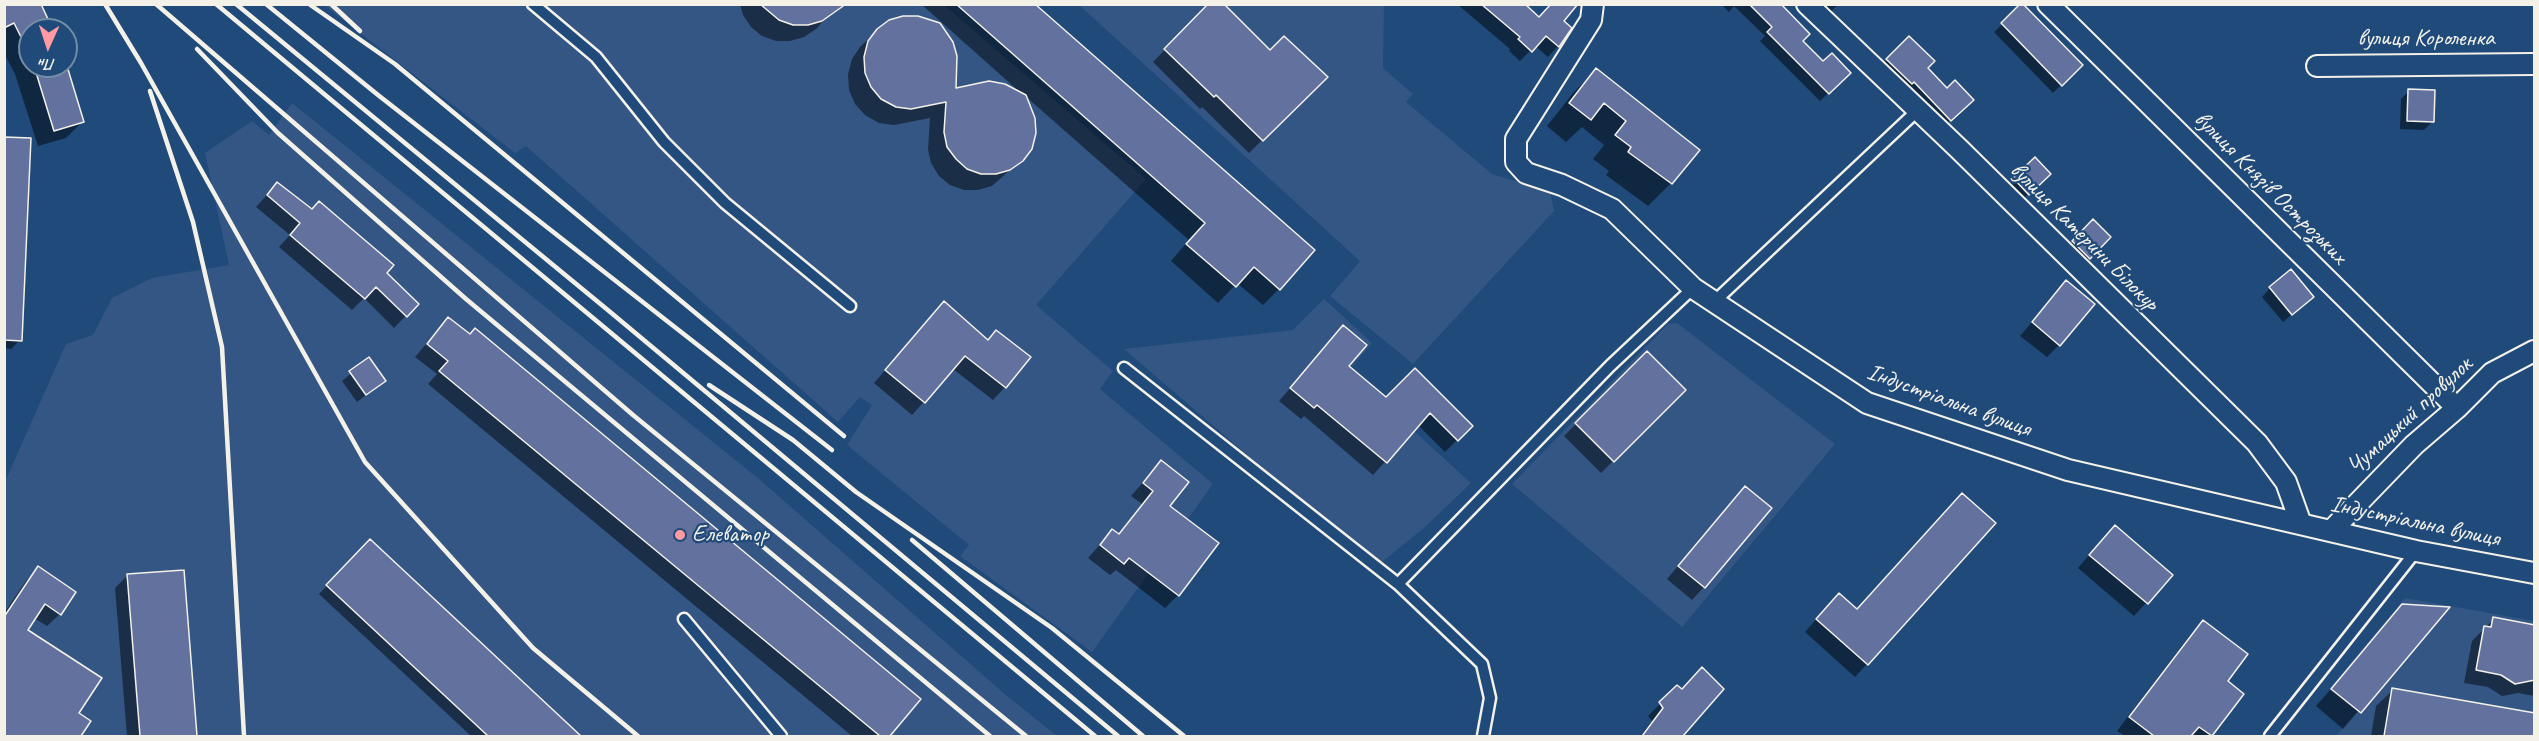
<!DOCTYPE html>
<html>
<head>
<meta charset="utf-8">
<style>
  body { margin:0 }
  #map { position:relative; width:2539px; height:741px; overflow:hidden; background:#1f4a7a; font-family:Caveat,sans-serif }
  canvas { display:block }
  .frame { position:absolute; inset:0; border:6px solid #f4f1e8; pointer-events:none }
  .north { position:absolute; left:18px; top:18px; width:60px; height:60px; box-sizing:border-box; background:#1f4a7a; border:2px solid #748da6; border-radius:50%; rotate:183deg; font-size:16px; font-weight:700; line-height:24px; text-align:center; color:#f4f1e8 }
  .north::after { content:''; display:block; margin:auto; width:21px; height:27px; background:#ff9aa2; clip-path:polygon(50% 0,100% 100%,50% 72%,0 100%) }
</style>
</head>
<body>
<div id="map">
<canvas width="2539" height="741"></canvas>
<div class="frame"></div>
<div class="north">Пн</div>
</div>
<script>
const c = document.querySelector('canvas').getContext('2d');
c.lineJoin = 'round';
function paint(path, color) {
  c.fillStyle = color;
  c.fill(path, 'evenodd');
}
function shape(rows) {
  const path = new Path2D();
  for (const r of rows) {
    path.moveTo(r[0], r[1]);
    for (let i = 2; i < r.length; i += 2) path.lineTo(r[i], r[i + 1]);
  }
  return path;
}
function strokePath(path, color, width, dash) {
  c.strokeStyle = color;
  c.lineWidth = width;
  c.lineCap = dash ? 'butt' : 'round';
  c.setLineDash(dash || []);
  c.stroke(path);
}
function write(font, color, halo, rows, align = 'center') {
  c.font = font + ' Caveat,sans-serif';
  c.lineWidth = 4.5;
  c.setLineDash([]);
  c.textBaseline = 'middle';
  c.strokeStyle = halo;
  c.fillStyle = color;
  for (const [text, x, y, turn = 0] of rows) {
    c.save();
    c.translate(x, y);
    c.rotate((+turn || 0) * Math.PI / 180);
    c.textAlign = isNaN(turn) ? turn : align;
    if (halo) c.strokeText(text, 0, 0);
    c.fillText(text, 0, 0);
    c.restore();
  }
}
const built = shape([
  [324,5,944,5,1146,179,1036,305,1113,371,1100,389,1213,484,1092,652,960,556,969,545,847,445,872,405,860,397,838,422,526,146,515,153],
  [1079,5,1384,5,1383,68,1413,94,1406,102,1492,174,1550,192,1554,211,1413,364,1330,296,1360,261],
  [292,103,759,479,1006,695,1057,736,5,736,4,484,66,344,93,335,112,298,152,278,229,265,205,153,252,121,269,135],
  [1324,299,1372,343,1348,371,1471,483,1424,528,1382,562,1358,550,1124,349,1293,330],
  [1677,323,1835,444,1682,627,1512,484,1668,324],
  [2405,598,2534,621,2534,736,2336,736,2357,711,2329,689]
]);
const shadow = shape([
  [4,4,52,30,30,30,30,66,65,66,82,122,66,138,38,146,15,74,4,53],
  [740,4,838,4,816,29,804,37,790,41,776,41,762,36,751,27,743,15],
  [921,4,1033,4,1279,289,1263,305,1237,283,1218,303,1171,261,1189,240,1024,95,1021,160,992,186,978,190,964,190,950,185,939,176,931,163,928,150,930,118,894,125,879,123,865,115,855,104,849,90,848,74,852,59,860,47,878,30,954,90,1022,94],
  [1210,4,1270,52,1326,77,1249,153,1202,107,1200,109,1153,62],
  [1457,4,1523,4,1539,18,1570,28,1558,46,1548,57,1535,46,1520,61,1509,51,1510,49],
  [1721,4,1780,4,1801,41,1823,63,1849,73,1820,101,1760,41,1765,36,1734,6,1729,12],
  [1812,4,1838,4,1826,17],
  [2022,5,2081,65,2053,93,1994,32],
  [1909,38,1926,68,1947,90,1971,100,1942,128,1879,68],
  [1596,70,1671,183,1648,206,1606,175,1609,171,1593,159,1604,145,1582,127,1566,142,1547,126,1573,93],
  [2409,91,2432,122,2424,130,2400,129,2401,99],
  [4,139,20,340,11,349,4,348],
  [2035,159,2049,174,2020,202,2006,187],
  [277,184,385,273,417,304,394,328,364,298,352,310,279,247,290,235,256,207],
  [2093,222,2109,237,2081,266,2065,250],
  [2066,282,2059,345,2047,357,2020,336],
  [2270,288,2312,297,2283,322,2262,297],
  [944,303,987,341,996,332,1005,387,993,400,953,369,912,415,874,383],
  [448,319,919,699,888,736,852,736,428,384,437,374,415,357],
  [1343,327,1347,367,1386,399,1415,370,1471,426,1445,452,1418,425,1373,475,1304,416,1301,419,1279,401],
  [1647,353,1684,390,1601,473,1564,436],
  [369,359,384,381,357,402,342,381],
  [1161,462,1178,595,1165,608,1116,570,1110,575,1088,558,1112,531,1118,535,1142,504,1131,496],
  [1745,488,1704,587,1692,600,1667,579],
  [1994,524,1855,677,1805,632,1827,607,1856,610],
  [2102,540,2171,575,2134,616,2078,568],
  [370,541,578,736,471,736,319,594],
  [38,568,60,614,47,626,34,618,26,630,77,713,89,722,79,736,4,736,4,613,26,581],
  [183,571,195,736,127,736,115,588,128,575],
  [2403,605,2447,608,2343,729,2316,706],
  [2494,619,2534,626,2534,696,2518,693,2502,696,2488,687,2464,683,2472,641],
  [2203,622,2225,682,2242,695,2210,736,2125,736,2117,731,2191,634],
  [1677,687,1681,690,1722,689,1681,736,1640,736,1652,721,1648,716],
  [2393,690,2534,715,2534,736,2371,736,2376,706]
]);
const building = shape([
  [4,4,41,4,53,30,30,30,30,55,14,23,4,28,4,4],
  [760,4,846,4,822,21,808,25,793,25,779,20,760,4],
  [956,4,1035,4,1315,250,1280,290,1254,267,1236,287,1186,244,1205,223,956,4],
  [1208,4,1224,4,1270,50,1284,36,1328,77,1263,141,1216,95,1214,97,1164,49,1208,4],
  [1481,4,1525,4,1539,17,1551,4,1578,4,1564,21,1572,28,1559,47,1546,36,1532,52,1518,39,1520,37,1481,4],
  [1749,4,1781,4,1810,34,1803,41,1823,61,1832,53,1851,73,1829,94,1767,32,1772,27,1749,4],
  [2020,4,2023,4,2083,65,2062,86,2001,23,2020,4],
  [903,16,918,16,940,23,953,42,957,56,956,88,989,81,1005,84,1026,95,1035,118,1036,133,1032,149,1023,161,1010,170,996,174,981,174,967,169,956,159,947,147,944,132,946,102,911,109,896,107,881,99,871,87,865,73,864,57,868,41,877,29,889,20,903,16],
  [1909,36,1935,61,1928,68,1947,88,1955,80,1974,100,1951,121,1914,82,1912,84,1886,59,1909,36],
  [34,66,67,66,84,122,54,131,34,66],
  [1596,68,1700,150,1672,184,1628,152,1631,147,1615,135,1626,121,1604,103,1591,120,1569,103,1596,68],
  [2408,89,2435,90,2434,122,2407,121,2408,89],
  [4,137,31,138,22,341,4,340,4,137],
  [2035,157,2051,174,2029,195,2013,178,2035,157],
  [277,182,312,209,319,201,394,265,387,273,419,304,407,317,376,287,365,299,290,235,300,223,267,195,277,182],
  [2093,219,2111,237,2090,259,2072,241,2093,219],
  [2291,269,2314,297,2292,315,2269,287,2291,269],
  [2066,280,2095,304,2060,346,2032,322,2066,280],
  [944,301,988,340,996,330,1031,357,1006,388,965,356,925,403,885,370,944,301],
  [448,317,470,334,475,328,921,699,890,736,880,736,439,371,448,361,427,344,448,317],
  [1343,325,1367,345,1349,366,1386,397,1415,368,1473,426,1458,441,1430,413,1387,463,1317,405,1314,408,1290,388,1343,325],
  [1647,351,1686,390,1614,462,1575,423,1647,351],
  [369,357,386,381,366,395,349,371,369,357],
  [1161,460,1189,482,1170,506,1219,543,1179,596,1129,558,1124,564,1100,545,1112,529,1119,534,1153,491,1143,483,1161,460],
  [1745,486,1772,508,1705,588,1678,566,1745,486],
  [1962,493,1996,523,1868,665,1816,619,1839,593,1857,609,1962,493],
  [2115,525,2173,575,2148,604,2089,555,2115,525],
  [370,539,581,736,488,736,326,585,370,539],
  [38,566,76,592,61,615,45,604,28,630,102,678,79,713,91,721,81,736,4,736,4,617,38,566],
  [184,570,197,736,140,736,127,574,184,570],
  [2402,604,2450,607,2361,713,2331,689,2402,604],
  [2493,617,2535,625,2535,680,2515,684,2501,675,2476,670,2484,626,2491,627,2493,617],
  [2203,620,2248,654,2228,681,2244,694,2212,736,2199,727,2191,736,2154,736,2129,717,2203,620],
  [1702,667,1724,689,1683,736,1642,736,1663,708,1659,702,1677,685,1682,689,1702,667],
  [2392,688,2535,713,2535,736,2384,736,2392,688]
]);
const service = shape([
  [533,4,596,57,664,142,725,203,850,306],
  [1714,302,1918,110],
  [1124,368,1398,584],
  [684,619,781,736],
  [1483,736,1490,698,1482,664,1398,584,1610,366,1693,288],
  [2270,736,2416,551]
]);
const minor = shape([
  [1593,4,1591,20,1516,139,1516,162,1526,173,1562,185,1612,209,1693,288,1867,403,2068,470,2416,551,2534,573],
  [1807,4,1959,149,2257,443,2286,482,2301,524],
  [2048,4,2457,408],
  [2317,66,2534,64],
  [2331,531,2414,445,2457,408,2492,373,2534,351]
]);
const rail = shape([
  [105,4,141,63,365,462,533,648,638,736],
  [156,4,633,415,1026,736],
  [216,4,1095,736],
  [236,4,609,311,1118,736],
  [266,4,378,95,832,450],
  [309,4,395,64,844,436],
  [331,4,360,31],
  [197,49,278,133,466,299,990,736],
  [150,91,193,222,222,347,244,736],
  [709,385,793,440,856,492,1052,628,1184,736],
  [912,540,1143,736]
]);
const markers = [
  [680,535,6,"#ff9aa2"]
];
const streetNames = [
  ["вулиця Короленка",2426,39],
  ["вулиця Князів Острозьких",2270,188,45],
  ["вулиця Катерини Білокур",2084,237,45],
  ["Індустріальна вулиця",1949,401,20],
  ["Чумацький провулок",2410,416,-43],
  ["Індустріальна вулиця",2415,522,12]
];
const poiNames = [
  ["Елеватор",692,535]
];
paint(built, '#335685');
paint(shadow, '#0007');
paint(building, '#63719f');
strokePath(building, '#f4f1e8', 1.5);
strokePath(service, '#f4f1e8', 15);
strokePath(minor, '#f4f1e8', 24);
strokePath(service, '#1f4a7a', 10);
strokePath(minor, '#1f4a7a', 20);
strokePath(rail, '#f4f1e8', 4.5);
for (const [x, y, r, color] of markers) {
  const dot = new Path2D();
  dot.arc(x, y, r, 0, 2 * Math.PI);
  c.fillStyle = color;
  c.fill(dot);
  strokePath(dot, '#1f4a7a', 2);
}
write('24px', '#f4f1e8', '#1f4a7a', streetNames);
write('24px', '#f4f1e8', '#1f4a7a', poiNames, 'left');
</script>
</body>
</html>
